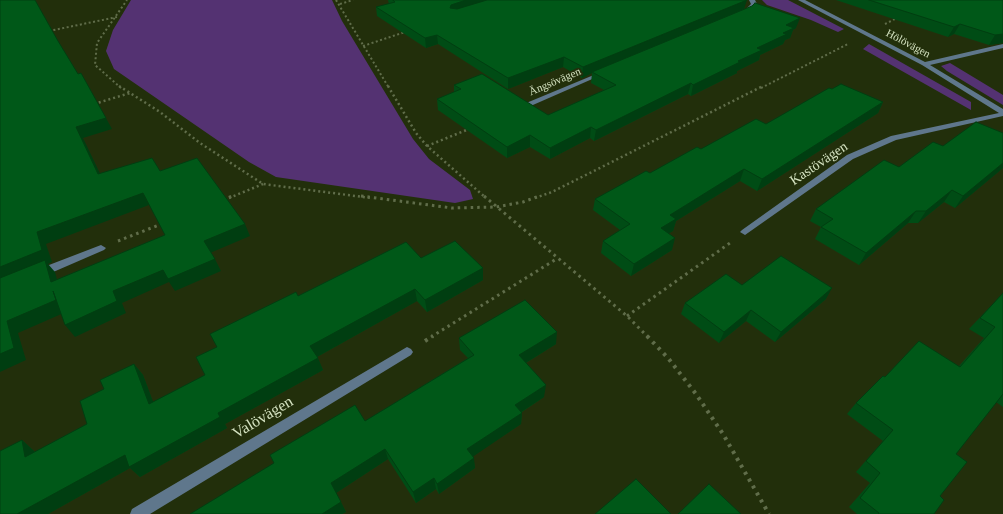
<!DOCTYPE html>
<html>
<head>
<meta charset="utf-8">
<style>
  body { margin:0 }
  canvas { display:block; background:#222f0b }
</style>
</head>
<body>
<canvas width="1003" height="514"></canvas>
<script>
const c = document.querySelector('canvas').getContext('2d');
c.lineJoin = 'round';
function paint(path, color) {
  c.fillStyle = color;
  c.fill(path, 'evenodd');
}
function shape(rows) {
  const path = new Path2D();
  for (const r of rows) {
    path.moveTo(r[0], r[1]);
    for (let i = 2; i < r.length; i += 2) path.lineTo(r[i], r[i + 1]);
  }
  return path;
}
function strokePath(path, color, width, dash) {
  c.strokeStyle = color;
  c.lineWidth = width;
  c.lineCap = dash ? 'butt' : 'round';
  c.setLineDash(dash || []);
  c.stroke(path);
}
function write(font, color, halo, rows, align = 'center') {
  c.font = font + ' Georgia,serif';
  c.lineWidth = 4;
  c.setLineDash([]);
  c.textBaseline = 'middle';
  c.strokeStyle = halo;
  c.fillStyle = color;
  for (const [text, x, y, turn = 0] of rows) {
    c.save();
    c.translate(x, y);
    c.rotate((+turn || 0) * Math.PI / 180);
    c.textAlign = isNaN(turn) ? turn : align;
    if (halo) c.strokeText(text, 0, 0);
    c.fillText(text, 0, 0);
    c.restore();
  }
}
const green = shape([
  [131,0,332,0,342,21,413,139,429,159,470,190,473,199,455,203,276,177,249,162,114,69,106,51,113,30],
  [762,0,788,0,844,29,838,32,811,20,767,5],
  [869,44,971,102,971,110,863,49],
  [950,63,1003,95,1003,105,947,71,941,66]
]);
const pathFar3 = shape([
  [336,0,389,88],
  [340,4,353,0],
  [885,24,897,18],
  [49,31,117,17],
  [363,46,405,32],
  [121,88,95,65,97,43,127,0],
  [761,88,848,44]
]);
const pathFar2 = shape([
  [119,86,160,112,200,143,263,184,371,198],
  [388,86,416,133,427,146,486,198],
  [94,104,130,93],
  [427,146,469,129],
  [229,198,263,184],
  [535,198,552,192,763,86]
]);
const pathFar1 = shape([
  [361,196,452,208,496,207,523,202,539,196],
  [484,196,627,316,648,337],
  [223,200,232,196],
  [118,241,164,223],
  [627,316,730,243],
  [431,337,558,258]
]);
const path = shape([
  [647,336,668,358,696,394,723,434,769,514],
  [425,341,433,336]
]);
const street = shape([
  [749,0,755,0,757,4,747,14,743,14,743,12,751,4,749,0],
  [798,0,805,0,925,62,1003,44,1003,48,930,65,1003,109,1003,116,896,140,853,159,745,235,740,232,742,230,847,155,891,136,999,113,922,65,798,0],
  [601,72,606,73,526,108,520,108,519,106,601,72],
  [101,245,106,248,104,250,44,276,36,276,35,273,36,270,101,245],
  [407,347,411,349,413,352,411,355,150,514,130,514,132,509,407,347]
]);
const wall = shape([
  [388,0,746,0,744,9,796,28,793,30,790,38,785,40,783,44,760,55,759,60,737,71,737,73,691,96,688,94,594,141,590,138,550,159,530,147,507,158,438,110,437,99,454,92,454,85,548,115,604,90,591,83,592,73,582,78,563,67,508,89,438,44,426,48,377,16,376,7,389,4],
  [836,0,1003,0,1003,43,989,45,954,34,948,37],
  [883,102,878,113,757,191,740,181,676,221,673,231,669,233,672,250,631,276,601,253,603,241,620,230,593,210,595,199,701,149,766,124],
  [943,146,1003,168,955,208,944,202,918,223,908,223,859,265,815,239,821,227,810,221,816,209],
  [421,258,483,268,483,280,427,312,417,301,317,357,323,370,225,424,227,428,140,477,130,468,48,514,0,514,22,440,35,452,87,424,104,389,134,364,143,375,153,402,205,375,217,347,298,296],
  [742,285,826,299,775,342,746,321,719,343,681,314,685,303],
  [1003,293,1003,407,996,402,956,454,940,496,934,514,857,514,849,507,870,483,856,472,883,441,847,414,856,403,885,377,959,366,984,338,969,329],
  [459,338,556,344,526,363,544,397,522,412,521,424,473,456,475,468,439,494,436,489,416,503,388,459,336,493,346,512,342,514,190,514,365,421,468,358,460,350]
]);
const shadedWall = shape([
  [466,0,494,0,451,14,450,8,451,5],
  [747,0,744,9,592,72,592,73,582,78,583,67],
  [800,18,796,28,793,30,790,38,785,40,783,44,760,55,759,60,737,71,737,73,691,96,693,85,738,61,757,48,786,25],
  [960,24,954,34,948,37,954,27],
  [1003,34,1003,43,989,45,995,35],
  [437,35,438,44,426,48,425,38],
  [564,57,563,67,508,89,508,78],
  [691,83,688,94,594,141,596,130],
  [883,102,878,113,757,191,762,179],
  [106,118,112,129,83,138,106,186,98,174,76,127],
  [591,127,590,138,550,159,550,148],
  [530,135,530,147,507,158,507,147],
  [1003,163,1003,168,955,208,963,196],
  [744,169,740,181,676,221,673,231,658,240,661,228,670,215],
  [952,190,944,202,918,223,926,211],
  [143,193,149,205,46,244,52,262,48,264,55,272,61,294,0,283,0,267,37,232],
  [916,211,908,223,859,265,866,253],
  [245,224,250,236,210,253,204,241],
  [675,238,672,250,631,276,634,264],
  [215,259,221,271,175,291,169,282,122,303,126,313,75,337,65,325,113,291,163,270],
  [483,268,483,280,427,312,425,300],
  [832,288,826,299,775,342,781,332],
  [415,289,417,301,315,358,310,346],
  [56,300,66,312,18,333,26,360,0,372,0,354,7,321],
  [751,310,746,321,719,343,724,332],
  [557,332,556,344,519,367,519,355],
  [318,358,323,370,225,424,227,428,140,477,130,468,48,514,17,514,125,455,218,413],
  [134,364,143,375,158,415,149,404],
  [546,385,544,397,515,416,515,405],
  [522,413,521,424,468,460,467,449],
  [22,440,34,451,38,467,25,457],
  [385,449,388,459,336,493,331,483],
  [474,458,475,468,439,494,437,484],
  [434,478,436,489,416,503,413,492],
  [341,502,346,512,342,514,322,514]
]);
const building = shape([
  [0,0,35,0,58,41,78,74,81,73,106,118,76,127,98,174,152,158,160,171,197,158,245,224,204,241,215,259,168,279,163,270,113,291,117,301,65,325,53,291,56,300,7,321,14,348,0,354,0,278,45,260,51,282,165,235,143,193,37,232,42,250,0,267,0,0],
  [393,0,466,0,451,5,450,8,457,9,487,0,747,0,583,67,564,57,508,78,437,35,425,38,376,7,395,2,393,0],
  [869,0,1003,0,1003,34,995,35,960,24,954,27,869,0],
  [755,3,800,18,786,25,794,28,783,33,787,34,757,48,762,50,738,61,740,62,693,85,691,83,596,130,591,127,550,148,530,135,507,147,437,99,461,89,454,85,482,74,548,115,616,85,592,72,752,6,755,3],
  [841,84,883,102,762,179,744,169,670,215,676,219,661,228,675,238,634,264,603,241,630,224,595,199,646,171,650,173,697,147,701,149,756,119,766,124,829,88,832,89,841,84],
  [976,122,1003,133,1003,163,963,196,952,190,926,211,916,211,866,253,821,227,833,219,816,209,884,160,899,167,933,142,943,146,976,122],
  [455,241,483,268,425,300,415,289,310,346,318,358,218,413,220,417,129,467,125,455,17,514,0,514,0,451,22,440,25,457,87,424,80,401,104,389,100,380,134,364,149,404,205,375,196,357,217,347,210,334,296,292,298,296,406,242,421,258,455,241],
  [781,256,832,288,781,332,751,310,724,332,685,303,726,274,742,285,781,256],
  [1003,293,1003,394,956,454,967,462,940,496,944,500,934,514,878,514,879,513,860,498,880,473,866,461,893,430,856,403,883,376,885,377,919,341,960,367,995,327,980,318,1003,293],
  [525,300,557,332,519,355,546,385,515,405,522,413,467,449,474,458,437,484,434,478,413,492,385,449,331,483,341,502,322,514,190,514,274,463,270,455,355,405,365,421,474,355,459,338,525,300],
  [636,479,671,514,595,514,636,479],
  [709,484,741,514,678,514,709,484]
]);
const farStreetnames = [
  ["Hölövägen",908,44,28],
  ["Ängsövägen",555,82,-23]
];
const streetNames = [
  ["Kastövägen",819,164,-34]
];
const nearStreetnames = [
  ["Valövägen",263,418,-31]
];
paint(green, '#543272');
strokePath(pathFar3, '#606d4a', 2, [2, 2.5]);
strokePath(pathFar2, '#606d4a', 2.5, [2, 3]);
strokePath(pathFar1, '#606d4a', 3, [2.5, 4]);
strokePath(path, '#606d4a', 4, [3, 5]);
paint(street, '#5f778c');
paint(wall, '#004c15');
paint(shadedWall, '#003e11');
paint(building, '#005818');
strokePath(building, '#003e11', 1);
write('11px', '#d4e2c0', '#222f0b', farStreetnames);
write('14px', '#d4e2c0', '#222f0b', streetNames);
write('16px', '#d4e2c0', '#222f0b', nearStreetnames);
</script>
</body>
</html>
